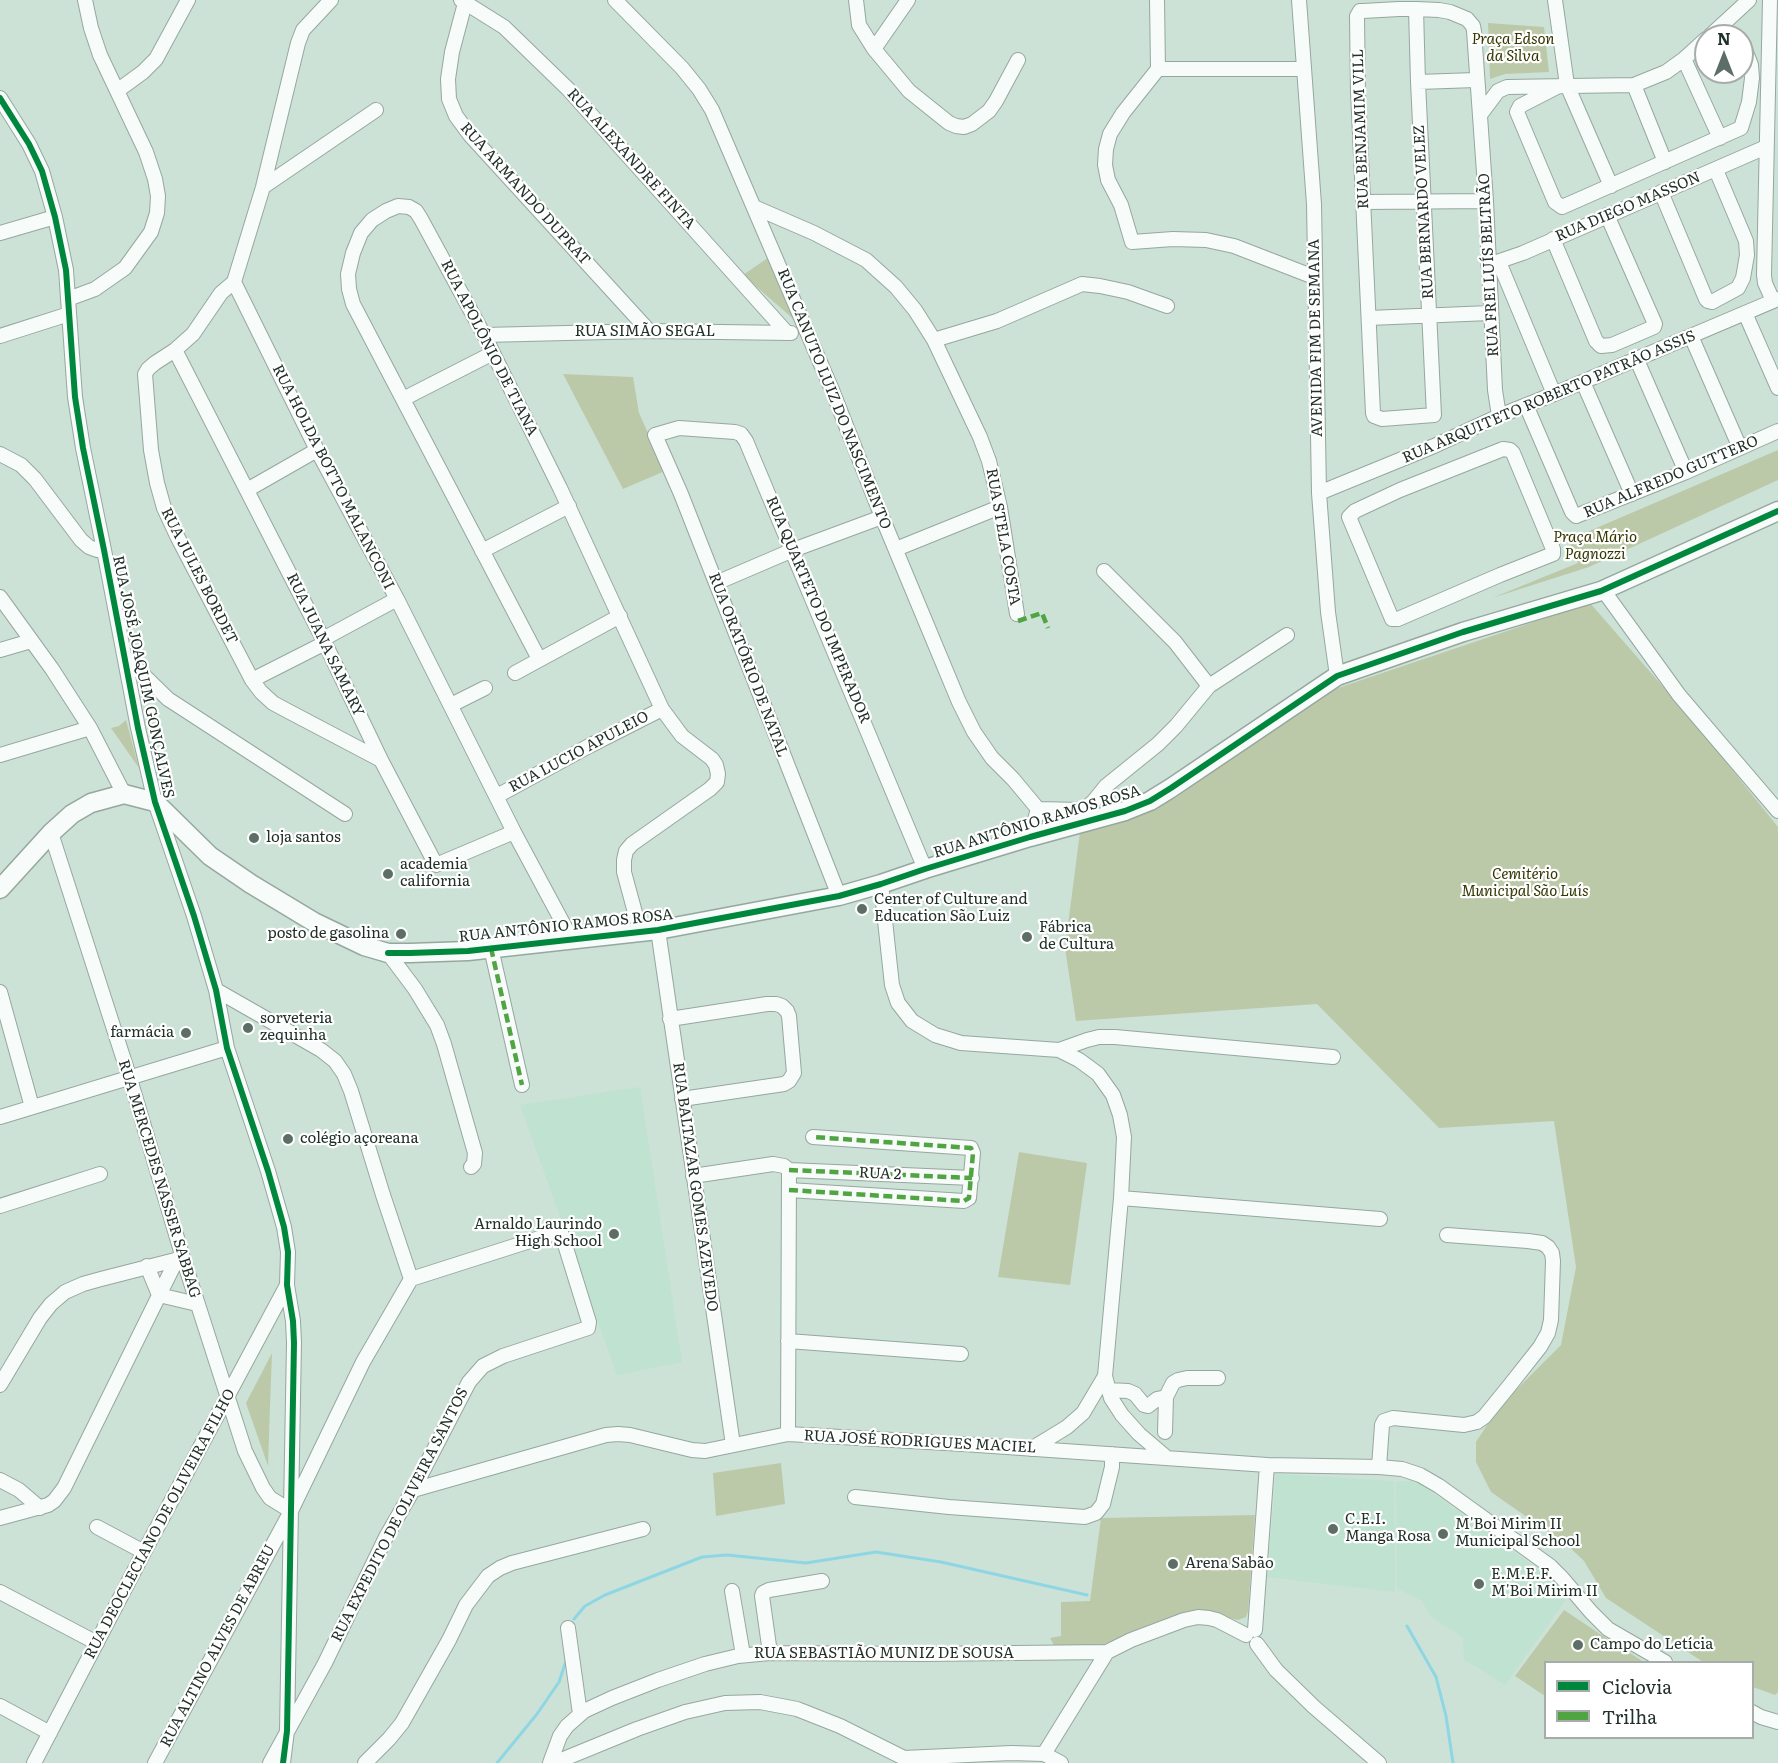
<!DOCTYPE html>
<html>
<head>
<meta charset="utf-8">
<style>
  body { margin:0 }
  #map { position:relative; width:1778px; height:1763px; overflow:hidden; background:#cce2d7; font-family:Literata,serif }
  canvas { display:block }
  .legend { position:absolute; left:1544px; top:1661px; width:210px; height:78px; box-sizing:border-box; background:#fff; border:2px solid #a6aca9; margin:0; padding:8px 10px; list-style:none; font-size:18px; color:#213029 }
  .legend li { display:flex; align-items:center; gap:12px; height:30px }
  .legend b { width:30px; border:2px solid #a6aca9 }
  .north { position:absolute; left:1694px; top:24px; width:60px; height:60px; box-sizing:border-box; background:#fff; border:2px solid #a6aca9; border-radius:50%; rotate:0deg; font-size:16px; font-weight:700; line-height:24px; text-align:center; color:#213029 }
  .north::after { content:''; display:block; margin:auto; width:21px; height:27px; background:#5d6e66; clip-path:polygon(50% 0,100% 100%,50% 72%,0 100%) }
</style>
</head>
<body>
<div id="map">
<canvas width="1778" height="1763"></canvas>
<ul class="legend">
<li><b style="height:8px;background:#00873e"></b>Ciclovia</li>
<li><b style="height:8px;background:#50a442"></b>Trilha</li>
</ul>
<div class="north">N</div>
</div>
<script>
const c = document.querySelector('canvas').getContext('2d');
c.lineJoin = 'round';
function paint(path, color) {
  c.fillStyle = color;
  c.fill(path, 'evenodd');
}
function shape(rows) {
  const path = new Path2D();
  for (const r of rows) {
    path.moveTo(r[0], r[1]);
    for (let i = 2; i < r.length; i += 2) path.lineTo(r[i], r[i + 1]);
  }
  return path;
}
function strokePath(path, color, width, dash) {
  c.strokeStyle = color;
  c.lineWidth = width;
  c.lineCap = dash ? 'butt' : 'round';
  c.setLineDash(dash || []);
  c.stroke(path);
}
function write(font, color, halo, rows, align = 'center') {
  c.font = font + ' Literata,serif';
  c.lineWidth = 4.5;
  c.setLineDash([]);
  c.textBaseline = 'middle';
  c.strokeStyle = halo;
  c.fillStyle = color;
  for (const [text, x, y, turn = 0] of rows) {
    c.save();
    c.translate(x, y);
    c.rotate((+turn || 0) * Math.PI / 180);
    c.textAlign = isNaN(turn) ? turn : align;
    if (halo) c.strokeText(text, 0, 0);
    c.fillText(text, 0, 0);
    c.restore();
  }
}
const built = shape([
  [640,1087,682,1362,617,1375,520,1105],
  [1276,1474,1394,1481,1395,1592,1267,1577],
  [1415,1480,1561,1586,1567,1598,1505,1685,1464,1659,1463,1638,1430,1616,1422,1601,1397,1588,1396,1482]
]);
const green = shape([
  [1488,23,1544,27,1549,72,1505,74,1490,79],
  [772,255,798,323,743,275],
  [563,374,633,377,639,413,665,471,623,489],
  [1778,450,1778,480,1589,567,1492,598,1578,563,1566,534,1573,536,1580,535],
  [1590,603,1693,721,1778,827,1778,1692,1775,1695,1753,1687,1752,1662,1703,1662,1606,1598,1584,1561,1567,1545,1491,1492,1476,1462,1476,1442,1498,1408,1561,1345,1576,1267,1554,1121,1439,1128,1317,1004,1076,1021,1065,948,1080,832,1177,797,1326,692],
  [126,720,139,768,111,728,119,726],
  [1019,1152,1087,1163,1070,1285,998,1277],
  [272,1353,270,1406,268,1466,246,1403],
  [781,1463,785,1504,716,1516,713,1473],
  [1255,1515,1248,1611,1246,1617,1238,1620,1217,1615,1118,1639,1096,1647,1055,1647,1050,1638,1061,1636,1061,1602,1090,1601,1101,1518],
  [1564,1610,1603,1636,1644,1662,1546,1662,1545,1696,1515,1676]
]);
const stream = shape([
  [574,1619,585,1606,605,1595,702,1557,727,1555,806,1563,876,1552,941,1562,1087,1595],
  [1407,1626,1436,1677,1446,1716,1453,1763],
  [497,1763,537,1714,559,1682,566,1661]
]);
const minor = shape([
  [331,0,303,30,298,43,263,187,234,282,317,450,397,599,514,832,572,940],
  [461,0,504,27,568,89,787,333],
  [615,0,682,68,699,89,712,110,832,390,882,517,959,702,974,732,992,758,1013,779,1038,809,1068,826],
  [856,0,859,25,874,49,909,91,949,123,956,126,964,127,972,124,989,111,996,101,1018,60],
  [1157,0,1158,69],
  [1299,0,1314,204,1319,493,1328,612,1337,676],
  [1555,0,1567,85,1611,186],
  [1770,0,1764,275,1765,283,1773,301],
  [465,3,452,52,448,79,449,99,456,116,470,135,649,331],
  [1416,9,1418,82,1434,415,1382,419,1374,416,1373,413,1358,92,1357,16,1360,11,1363,11,1399,9,1416,9,1439,10,1450,12,1467,19,1473,26,1474,31,1486,201,1495,390,1499,416],
  [1710,36,1749,0],
  [874,49,908,0],
  [1684,59,1720,138],
  [1158,69,1123,113,1110,134,1106,149,1105,165,1108,180,1121,205,1132,242,1173,239,1206,240,1234,246,1314,277],
  [1158,69,1304,69],
  [1418,82,1476,80],
  [1634,85,1665,162],
  [1559,86,1520,106,1517,112,1555,202,1562,207,1741,128,1749,102,1752,78,1751,65,1742,42],
  [117,91,143,72,156,59,188,0],
  [0,98,29,144,42,171,55,217,66,270,75,397,83,448,104,550,138,728,155,802,194,916,216,990,227,1048,268,1171,284,1227,288,1252,287,1285,293,1321,294,1343,287,1731,283,1763],
  [1480,115,1498,91,1507,87,1634,85,1666,72,1684,59,1706,39],
  [263,187,376,110],
  [1661,192,1706,299,1708,301,1712,302,1738,288,1743,278,1747,255,1746,241,1716,170],
  [1364,202,1486,201],
  [754,207,814,233,866,260,896,287,915,310,934,340,980,437,989,461,1000,507,1017,614],
  [0,233,55,217],
  [1553,239,1596,341,1601,346,1612,345,1654,327,1655,324,1607,215],
  [1499,262,1554,394],
  [1488,265,1523,253,1766,147],
  [234,282,221,293,193,334,175,350,155,363,148,369,145,374,151,450,157,483,164,508,177,536,252,680,261,692,273,703,286,710,381,760],
  [68,299,95,289,125,268,151,232,157,213,158,196,155,179,146,152,100,55,91,28,85,0],
  [1745,313,1778,388],
  [1369,318,1490,313],
  [484,335,649,331,791,333],
  [0,336,69,314],
  [1691,336,1740,448],
  [934,340,997,321,1082,284,1100,286,1128,292,1167,306],
  [175,350,323,639,381,760,436,865,514,832],
  [1637,360,1686,472],
  [1583,382,1632,494],
  [403,399,493,353],
  [1526,405,1572,512,1576,516,1686,472,1778,431],
  [1503,449,1510,450,1513,453,1553,549,1553,554,1500,575,1398,619,1392,619,1349,517,1355,511,1400,490,1503,449],
  [0,454,21,465,35,479,81,540,89,547,97,550,104,550],
  [247,490,317,450],
  [1319,493,1434,446,1499,416,1554,394,1778,299],
  [896,549,1000,507],
  [482,551,569,506],
  [1104,571,1175,642,1209,686],
  [716,583,793,550,882,517],
  [1601,591,1606,594,1679,695,1778,811],
  [0,597,52,669,90,728,124,794],
  [323,639,397,599],
  [0,650,31,641],
  [125,657,168,699,345,814],
  [539,659,353,304,349,289,348,274,353,253,361,233,372,220,386,211,398,206,409,207,416,211,421,219,484,335,560,488,662,709,682,736,712,759,716,765,718,774,717,782,710,789,632,844,626,851,624,860,624,872,640,931],
  [515,673,620,616],
  [252,680,325,643],
  [451,705,485,688],
  [0,755,90,728],
  [497,796,589,746,662,709],
  [1040,809,1079,810,1087,807,1093,802,1106,786,1158,744,1176,726,1209,686,1287,635],
  [51,833,130,1079,183,1258,245,1451,263,1488,270,1498,291,1511],
  [1030,837,1038,809],
  [881,884,892,985,898,1003,912,1021,935,1035,961,1043,1059,1050,1079,1060,1098,1074,1113,1095,1120,1115,1124,1137,1121,1198,1105,1376,1111,1398,1122,1415,1139,1434,1166,1457],
  [839,896,681,494,655,435,679,428,735,432,741,434,746,441,925,869],
  [658,930,733,1445],
  [491,948,522,1085],
  [388,953,415,989,437,1025,444,1044,475,1153,474,1164,471,1167],
  [216,990,321,1050,335,1061,344,1074,351,1091,383,1195,411,1279],
  [0,992,32,1107],
  [670,1019,767,1004,776,1004,782,1006,787,1011,789,1016,794,1073,789,1081,784,1084,682,1099],
  [1059,1050,1087,1040,1099,1037,1115,1037,1333,1057],
  [0,1117,227,1048],
  [789,1170,972,1178],
  [693,1176,773,1164,784,1166,789,1170,788,1434],
  [789,1190,964,1201,969,1198,973,1153,971,1148,813,1137],
  [1121,1198,1380,1219],
  [0,1206,100,1174],
  [147,1266,159,1295,197,1304],
  [788,1341,961,1354],
  [0,1385,40,1318,51,1304,65,1292,83,1284,101,1279,183,1258],
  [1109,1390,1128,1391,1135,1394,1144,1405,1148,1406,1157,1399,1166,1397],
  [1165,1432,1166,1397,1173,1383,1178,1380,1187,1378,1218,1378],
  [1031,1449,1067,1427,1083,1413,1105,1376],
  [1379,1467,1382,1425,1384,1421,1393,1418,1464,1425,1477,1422,1484,1417,1510,1385,1540,1347,1548,1333,1551,1320,1553,1261,1552,1253,1548,1247,1542,1243,1528,1241,1447,1235],
  [0,1480,19,1490,40,1508],
  [413,1490,606,1435,618,1434,630,1435,692,1450,705,1451,788,1434,963,1444,1267,1465,1379,1467,1402,1469,1420,1475,1439,1486,1550,1566,1562,1578,1591,1612,1608,1629,1665,1662],
  [855,1497,949,1507,1085,1517,1096,1513,1103,1504,1112,1467,1112,1454],
  [0,1518,48,1505,54,1501,64,1488,177,1259],
  [97,1527,144,1552],
  [732,1591,743,1655],
  [0,1592,97,1643],
  [568,1628,580,1714],
  [1255,1630,1267,1465],
  [1257,1644,1276,1670,1314,1707,1379,1763],
  [770,1653,762,1596,763,1593,769,1590,822,1581],
  [0,1706,50,1733],
  [1752,1712,1761,1717,1778,1722],
  [1044,1754,1107,1652],
  [904,1758,1011,1753,1044,1754,1061,1763],
  [34,1763,144,1552,287,1285],
  [155,1763,291,1511,363,1362,411,1279,555,1233,562,1235,589,1322,588,1328,503,1356,483,1366,469,1382,413,1490,386,1537,325,1663,270,1763],
  [365,1763,389,1739,402,1723,449,1640,466,1605,488,1576,500,1568,512,1563,643,1529],
  [550,1763,560,1736,567,1726,584,1711,612,1698,658,1680,705,1664,738,1656,770,1653,923,1654,1107,1652,1131,1640,1184,1620,1198,1617,1209,1618,1217,1620,1246,1635],
  [554,1763,637,1729,685,1712,725,1703,760,1702,797,1709,840,1726,904,1758,909,1763]
]);
const major = shape([
  [0,889,51,833,72,814,91,803,124,794,155,802,210,856,251,884,314,922,364,946,388,953,410,953,468,951,658,930,839,896,881,884,925,869,1030,837,1125,811,1150,801,1171,788,1337,676,1463,632,1601,591,1778,511]
]);
const quiet = shape([
  [1018,621,1042,613,1048,628],
  [491,948,522,1085],
  [789,1170,972,1178],
  [789,1190,964,1201,969,1198,973,1153,971,1148,813,1137]
]);
const cycleway = shape([
  [0,98,29,144,42,171,55,217,66,270,75,397,83,448,104,550,138,728,155,802,194,916,216,990,227,1048,268,1171,284,1227,288,1252,287,1285,293,1321,294,1343,287,1731,283,1763],
  [388,953,410,953,468,951,658,930,839,896,881,884,925,869,1030,837,1125,811,1150,801,1171,788,1337,676,1463,632,1601,591,1778,511]
]);
const markers = [
  [254,838,6,"#5d6e66"],
  [388,874,6,"#5d6e66"],
  [862,909,6,"#5d6e66"],
  [401,934,6,"#5d6e66"],
  [1027,937,6,"#5d6e66"],
  [248,1028,6,"#5d6e66"],
  [186,1033,6,"#5d6e66"],
  [288,1139,6,"#5d6e66"],
  [614,1234,6,"#5d6e66"],
  [1333,1529,6,"#5d6e66"],
  [1443,1534,6,"#5d6e66"],
  [1173,1564,6,"#5d6e66"],
  [1479,1584,6,"#5d6e66"],
  [1578,1645,6,"#5d6e66"]
];
const parkNames = [
  ["Praça Edson",1513,40],
  ["da Silva",1513,57],
  ["Praça Mário",1595,538],
  ["Pagnozzi",1595,555],
  ["Cemitério",1525,875],
  ["Municipal São Luís",1525,892]
];
const streetNames = [
  ["RUA BENJAMIM VILL",1361,129,-92],
  ["RUA ALEXANDRE FINTA",631,159,48],
  ["RUA ARMANDO DUPRAT",525,194,48],
  ["RUA DIEGO MASSON",1628,207,-23],
  ["RUA BERNARDO VELEZ",1424,212,-93],
  ["RUA FREI LUÍS BELTRÃO",1489,265,-93],
  ["RUA SIMÃO SEGAL",645,332],
  ["AVENIDA FIM DE SEMANA",1316,338,-91],
  ["RUA APOLÔNIO DE TIANA",489,348,63],
  ["RUA ARQUITETO ROBERTO PATRÃO ASSIS",1549,397,-23],
  ["RUA CANUTO LUIZ DO NASCIMENTO",834,399,68],
  ["RUA HOLDA BOTTO MALANCONI",333,477,63],
  ["RUA ALFREDO GUTTERO",1671,477,-23],
  ["RUA STELA COSTA",1003,537,80],
  ["RUA JULES BORDET",199,576,63],
  ["RUA QUARTETO DO IMPERADOR",818,610,67],
  ["RUA JUANA SAMARY",325,645,64],
  ["RUA ORATÓRIO DE NATAL",748,665,69],
  ["RUA JOSÉ JOAQUIM GONÇALVES",143,677,78],
  ["RUA LUCIO APULEIO",579,752,-28],
  ["RUA ANTÔNIO RAMOS ROSA",1037,822,-17],
  ["RUA ANTÔNIO RAMOS ROSA",566,926,-6],
  ["RUA 2",880,1174,3],
  ["RUA MERCEDES NASSER SABBAG",159,1179,73],
  ["RUA BALTAZAR GOMES AZEVEDO",695,1187,82],
  ["RUA JOSÉ RODRIGUES MACIEL",920,1442,3],
  ["RUA EXPEDITO DE OLIVEIRA SANTOS",400,1515,-63],
  ["RUA DEOCLECIANO DE OLIVEIRA FILHO",160,1524,-62],
  ["RUA ALTINO ALVES DE ABREU",218,1646,-62],
  ["RUA SEBASTIÃO MUNIZ DE SOUSA",884,1654]
];
const poiNames = [
  ["loja santos",266,838],
  ["academia",400,865],
  ["california",400,882],
  ["Center of Culture and",874,900],
  ["Education São Luiz",874,917],
  ["Fábrica",1039,928],
  ["de Cultura",1039,945],
  ["posto de gasolina",389,934,"right"],
  ["sorveteria",260,1019],
  ["zequinha",260,1036],
  ["farmácia",174,1033,"right"],
  ["colégio açoreana",300,1139],
  ["Arnaldo Laurindo",602,1225,"right"],
  ["High School",602,1242,"right"],
  ["C.E.I.",1345,1520],
  ["Manga Rosa",1345,1537],
  ["M'Boi Mirim II",1455,1525],
  ["Municipal School",1455,1542],
  ["Arena Sabão",1185,1564],
  ["E.M.E.F.",1491,1575],
  ["M'Boi Mirim II",1491,1592],
  ["Campo do Letícia",1590,1645]
];
paint(built, '#bfe2d1');
paint(green, '#bcc9a9');
strokePath(stream, '#8fd6e4', 3);
strokePath(minor, '#96a79f', 16);
strokePath(major, '#96a79f', 21);
strokePath(minor, '#f7fbf9', 14);
strokePath(major, '#f7fbf9', 18);
strokePath(quiet, '#50a442', 4.5, [9, 4.5]);
strokePath(cycleway, '#00873e', 6);
for (const [x, y, r, color] of markers) {
  const dot = new Path2D();
  dot.arc(x, y, r, 0, 2 * Math.PI);
  c.fillStyle = color;
  c.fill(dot);
  strokePath(dot, '#fff', 2);
}
write('italic 15px', '#353700', '#fff', parkNames);
write('15px', '#213029', '#fff', streetNames);
write('15px', '#213029', '#fff', poiNames, 'left');
</script>
</body>
</html>
